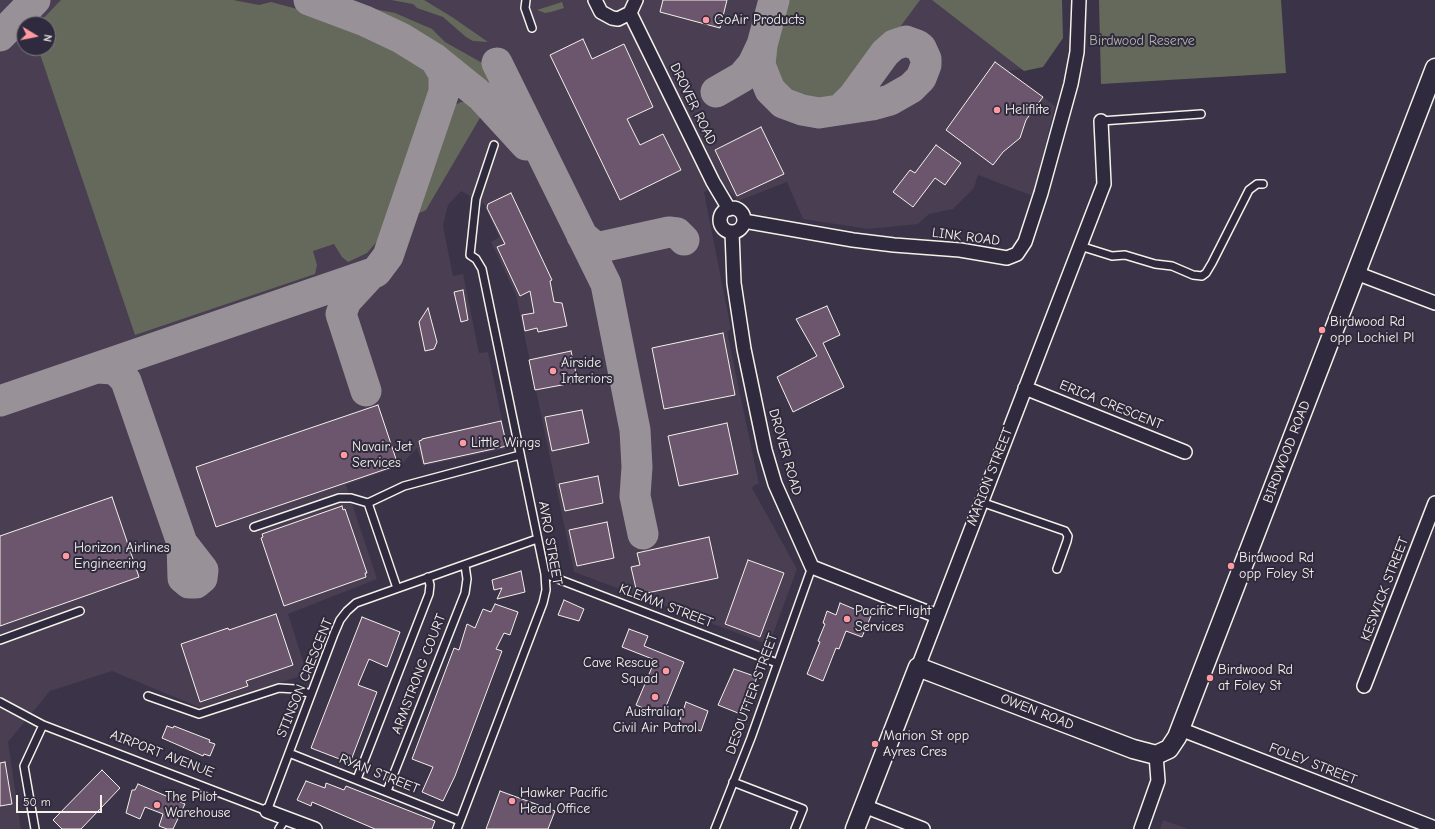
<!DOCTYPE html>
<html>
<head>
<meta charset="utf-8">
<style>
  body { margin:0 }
  #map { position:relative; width:1435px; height:829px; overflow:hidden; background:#3b3347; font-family:"Comic Neue",sans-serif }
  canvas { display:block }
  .north { position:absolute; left:16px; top:16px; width:40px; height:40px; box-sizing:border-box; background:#2f2a3d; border:1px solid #7e7a81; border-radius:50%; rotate:100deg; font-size:11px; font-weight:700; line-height:16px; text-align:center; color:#f4f1e8 }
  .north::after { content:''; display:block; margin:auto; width:14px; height:18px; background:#ff9aa2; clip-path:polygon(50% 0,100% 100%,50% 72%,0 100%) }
  .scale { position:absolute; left:16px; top:795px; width:86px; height:18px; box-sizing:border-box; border:2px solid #f4f1e8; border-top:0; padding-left:5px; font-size:12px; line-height:14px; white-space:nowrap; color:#f4f1e8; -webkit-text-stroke:3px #2f2a3d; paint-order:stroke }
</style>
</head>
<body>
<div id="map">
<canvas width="1435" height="829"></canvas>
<div class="north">N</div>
<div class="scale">50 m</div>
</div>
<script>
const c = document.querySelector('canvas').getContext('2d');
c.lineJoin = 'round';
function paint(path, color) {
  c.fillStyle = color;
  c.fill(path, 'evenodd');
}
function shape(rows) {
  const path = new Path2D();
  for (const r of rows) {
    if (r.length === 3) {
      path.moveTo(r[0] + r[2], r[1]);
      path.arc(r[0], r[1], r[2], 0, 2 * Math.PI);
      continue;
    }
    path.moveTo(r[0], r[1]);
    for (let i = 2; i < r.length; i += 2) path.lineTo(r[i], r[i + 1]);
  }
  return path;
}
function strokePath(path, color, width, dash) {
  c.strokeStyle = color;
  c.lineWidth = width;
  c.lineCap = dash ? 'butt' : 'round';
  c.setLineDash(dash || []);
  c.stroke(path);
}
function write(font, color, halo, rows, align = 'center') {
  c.font = font + ' "Comic Neue",sans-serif';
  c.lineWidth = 4;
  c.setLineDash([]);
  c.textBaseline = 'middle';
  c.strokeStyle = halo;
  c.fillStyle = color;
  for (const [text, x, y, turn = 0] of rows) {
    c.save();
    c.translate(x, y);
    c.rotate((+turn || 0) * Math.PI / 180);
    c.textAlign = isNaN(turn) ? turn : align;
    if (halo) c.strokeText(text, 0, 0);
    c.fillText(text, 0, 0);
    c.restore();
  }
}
const built = shape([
  [0,0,1062,0,1043,66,1008,71,1055,106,1033,196,978,175,974,188,953,209,929,214,918,224,868,229,803,219,787,182,738,201,722,183,704,192,731,329,727,332,759,484,755,485,752,488,797,569,769,645,574,572,516,295,491,242,499,237,484,204,461,191,448,205,443,226,453,276,463,274,479,353,488,352,508,448,423,466,417,448,400,466,346,485,377,579,288,614,307,674,201,708,112,671,50,691,8,742,21,829,0,829],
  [24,24,48,24,48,48,24,48],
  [1163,820,1188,829,1160,829]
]);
const green = shape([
  [61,0,233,0,259,5,271,2,320,15,356,28,388,44,419,62,428,70,432,76,432,89,380,238,367,253,348,262,342,257,334,244,313,251,317,265,315,274,135,335,38,48,48,48,48,24,38,24],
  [391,0,424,0,452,17,488,42,473,41,466,37,443,17,417,8,413,4],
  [784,0,920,0,849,96,839,103,818,108,792,101,781,94,774,84,769,71,769,53],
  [932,0,1062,0,1063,38,1043,67,1024,71],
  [1099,0,1281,0,1286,73,1101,84],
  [562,2,564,8,551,12,545,13,537,10],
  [364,7,395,13,432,29,445,42,484,64,498,89,486,87,458,64,422,39],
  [461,102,468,102,476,106,482,112,481,116,426,210,417,214,416,211,450,112,455,105]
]);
const taxiway = shape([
  [309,0,365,21,401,38,435,59,482,97,526,145],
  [0,36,35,0],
  [762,45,760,65,770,90,783,103,802,110,819,113,872,105,890,100,911,88,921,78,926,65,926,59,921,48,917,45,906,41,894,45,885,53,853,97,841,109],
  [497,63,606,284,635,430,637,467,635,496,643,534],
  [716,92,742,77,753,64,762,45,774,0],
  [582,236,593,245,601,247,669,232,677,233,684,240],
  [98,368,113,369,120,374,126,381,182,543,203,570,202,578,196,583,189,583,183,578,182,543],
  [366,391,341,314,346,301,370,275],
  [0,401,376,272,388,256,444,92,444,74,435,59]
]);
const building = shape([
  [663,0,727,0,720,28,660,12,663,0],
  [583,39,592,59,624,44,653,107,627,119,640,145,663,134,681,170,620,200,550,55,583,39],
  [995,62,1043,97,1026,120,1020,138,1003,152,993,165,946,130,995,62],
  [761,127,784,174,737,196,715,150,761,127],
  [936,145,961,163,945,185,935,178,913,207,893,192,910,170,915,173,936,145],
  [511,193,552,280,550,281,554,302,562,303,567,326,538,332,537,328,525,331,522,315,534,313,530,291,520,296,497,247,505,244,487,208,488,204,511,193],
  [463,290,468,320,461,322,454,292,463,290],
  [827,306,840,335,823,343,844,387,793,412,777,377,817,356,796,319,827,306],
  [428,308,437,342,434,349,425,351,419,322,428,308],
  [723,333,735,395,664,409,652,348,723,333],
  [571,351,578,382,535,390,529,360,571,351],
  [378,405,398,465,216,527,196,467,378,405],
  [582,410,589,443,552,451,545,417,582,410],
  [501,421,507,446,424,464,419,441,422,440,422,439,501,421],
  [727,423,738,474,679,486,668,436,727,423],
  [598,476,603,503,565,511,559,484,598,476],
  [112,497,139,577,0,626,0,536,112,497],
  [342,506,343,510,345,509,367,573,365,573,366,577,284,606,261,538,263,537,262,534,342,506],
  [607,522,614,558,577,566,569,530,607,522],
  [709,537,718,578,647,593,647,591,637,593,631,567,640,565,637,553,709,537],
  [748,560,784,573,760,637,725,624,748,560],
  [521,571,525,592,497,599,502,588,494,590,492,580,521,571],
  [564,600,584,609,579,621,558,615,564,600],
  [840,603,871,616,862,637,846,631,839,649,836,648,823,681,807,674,820,642,818,641,825,624,823,623,827,611,836,615,840,603],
  [495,604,518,612,510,635,504,633,496,649,502,651,455,776,443,801,422,792,433,767,412,759,454,648,459,650,467,624,475,628,483,609,491,612,495,604],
  [276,614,293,665,246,681,248,686,200,702,181,644,228,628,229,630,276,614],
  [362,617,400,632,387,667,369,659,358,685,377,692,350,763,311,748,362,617],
  [629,629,648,636,644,646,684,662,662,716,636,705,655,660,622,647,629,629],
  [734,669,757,677,743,715,718,705,734,669],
  [686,702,708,711,701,731,679,723,686,702],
  [167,726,173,728,174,726,210,740,209,742,215,744,210,756,204,754,203,756,162,738,167,726],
  [5,762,12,804,0,806,0,763,5,762],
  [102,770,120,788,81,829,62,829,53,820,102,770],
  [306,781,325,788,326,783,344,790,346,786,435,821,432,829,375,829,312,802,311,806,297,800,306,781],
  [138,784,185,804,173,829,167,829,159,826,163,814,145,807,140,819,126,813,132,790,135,790,138,784],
  [500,791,555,811,548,829,486,829,500,791]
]);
const lane = shape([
  [526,0,525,8,532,28],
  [1101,121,1201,114],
  [1080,246,1112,256,1125,255,1155,264,1172,266,1193,275,1202,276,1206,273,1212,263,1249,190,1257,184,1263,184],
  [981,502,1065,531,1068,536,1067,541,1057,569],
  [254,527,339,498,351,498,368,503],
  [545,574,777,663],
  [397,588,368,503,404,486,520,455],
  [0,640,80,611],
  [148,696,199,714,279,688,295,689,311,694],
  [0,702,43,725,267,811,334,634,340,620,347,611,356,603,537,539],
  [289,753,460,821],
  [357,779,429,594,430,585,428,577],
  [733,782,803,809,795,829],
  [387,791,465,593,467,579,465,565],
  [35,829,24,766,43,725],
  [279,829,286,818],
  [457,829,543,603,546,590,545,574,482,269,476,259,470,255,476,199,494,145],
  [715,829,751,738,812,567]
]);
const street = shape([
  [595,0,601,12,612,18,618,19,630,13,636,0],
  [630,13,713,182,729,209],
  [732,220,12],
  [744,221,853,240,894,245,960,250,1007,258,1017,254,1025,242,1041,193,1071,84,1077,52,1079,0],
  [732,232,734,283,744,349,765,450,775,484,812,567,937,616],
  [1356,273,1435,303],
  [1025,388,1185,452],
  [918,667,1104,184,1101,121],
  [1364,686,1435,503],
  [1180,729,1435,828],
  [864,806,923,829],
  [267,811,315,829],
  [1141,829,1158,781,1156,755]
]);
const secondary = shape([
  [855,829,918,667,1133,749,1156,755,1169,749,1177,737,1435,68]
]);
const markers = [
  [706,20,4,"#ff9aa2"],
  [997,110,4,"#ff9aa2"],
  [1322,330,4,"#ff9aa2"],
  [553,371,4,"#ff9aa2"],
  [463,443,4,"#ff9aa2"],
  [344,455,4,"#ff9aa2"],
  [66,556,4,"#ff9aa2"],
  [1231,566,4,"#ff9aa2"],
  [847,619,4,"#ff9aa2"],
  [666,671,4,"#ff9aa2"],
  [1210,678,4,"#ff9aa2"],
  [655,697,4,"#ff9aa2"],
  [875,744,4,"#ff9aa2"],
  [512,801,4,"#ff9aa2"],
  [157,805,4,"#ff9aa2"]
];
const poiNames = [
  ["GoAir Products",714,20],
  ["Heliflite",1005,110],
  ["Birdwood Rd",1330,322],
  ["opp Lochiel Pl",1330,338],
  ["Airside",561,363],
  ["Interiors",561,379],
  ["Little Wings",471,443],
  ["Navair Jet",352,447],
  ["Services",352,463],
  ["Horizon Airlines",74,548],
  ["Engineering",74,564],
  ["Birdwood Rd",1239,558],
  ["opp Foley St",1239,574],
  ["Pacific Flight",855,611],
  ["Services",855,627],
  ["Cave Rescue",658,663,"right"],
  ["Squad",658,679,"right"],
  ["Birdwood Rd",1218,670],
  ["at Foley St",1218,686],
  ["Australian",655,712,"center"],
  ["Civil Air Patrol",655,728,"center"],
  ["Marion St opp",883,736],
  ["Ayres Cres",883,752],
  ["Hawker Pacific",520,793],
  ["Head Office",520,809],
  ["The Pilot",165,797],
  ["Warehouse",165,813]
];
const parkNames = [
  ["Birdwood Reserve",1142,41]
];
const streetNames = [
  ["DROVER ROAD",693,104,64],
  ["LINK ROAD",966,237,7],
  ["ERICA CRESCENT",1111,405,22],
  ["DROVER ROAD",785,452,74],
  ["BIRDWOOD ROAD",1287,452,-69],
  ["MARION STREET",990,477,-69],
  ["AVRO STREET",550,543,80],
  ["KESWICK STREET",1385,589,-69],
  ["KLEMM STREET",666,606,21],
  ["ARMSTRONG COURT",419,674,-69],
  ["STINSON CRESCENT",305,678,-68],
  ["DESOUTTER STREET",752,694,-70],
  ["OWEN ROAD",1037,712,21],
  ["AIRPORT AVENUE",162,754,21],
  ["FOLEY STREET",1313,764,21],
  ["RYAN STREET",379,774,22]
];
paint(built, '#493e52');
paint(green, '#65695b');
strokePath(taxiway, '#989298', 31);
paint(building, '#6b566d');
strokePath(building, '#f4f1e8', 1);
strokePath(lane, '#f4f1e8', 10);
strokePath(street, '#f4f1e8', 16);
strokePath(secondary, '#f4f1e8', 21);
strokePath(lane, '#2f2a3d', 7);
strokePath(street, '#2f2a3d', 13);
strokePath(secondary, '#2f2a3d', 18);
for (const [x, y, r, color] of markers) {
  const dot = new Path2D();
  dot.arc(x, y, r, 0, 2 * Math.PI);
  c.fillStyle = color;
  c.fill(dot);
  strokePath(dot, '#2f2a3d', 1.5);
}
write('14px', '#f4f1e8', '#2f2a3d', poiNames, 'left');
write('14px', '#b4b4a9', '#2f2a3d', parkNames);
write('14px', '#f4f1e8', '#2f2a3d', streetNames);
</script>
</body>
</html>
